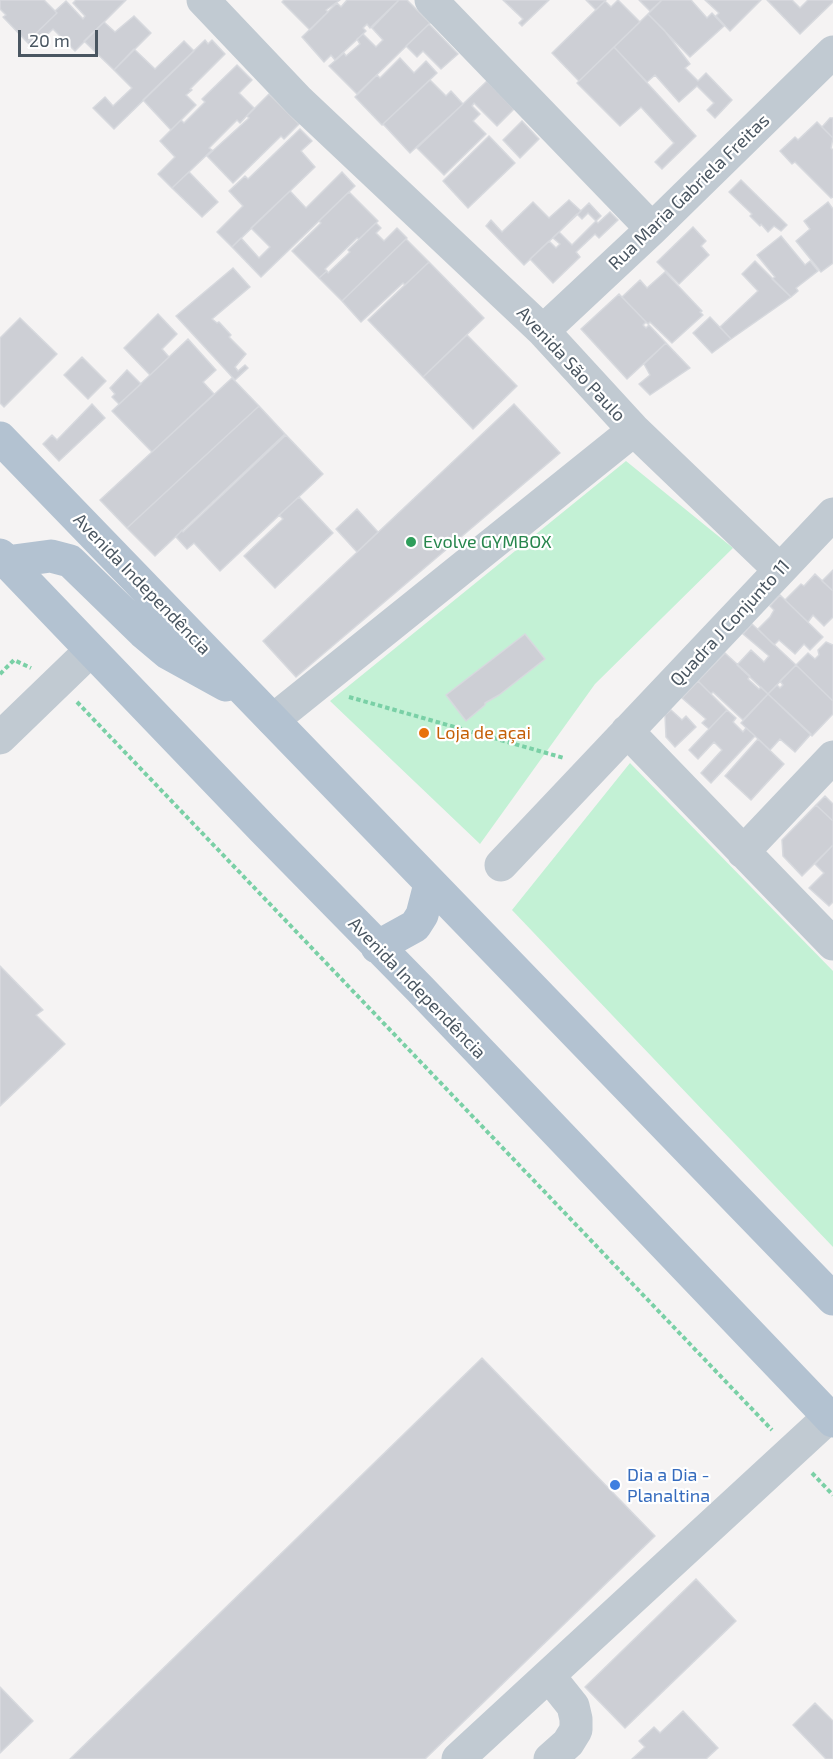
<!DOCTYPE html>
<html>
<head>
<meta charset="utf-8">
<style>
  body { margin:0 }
  #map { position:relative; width:833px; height:1759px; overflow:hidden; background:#f5f3f3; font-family:"Exo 2",sans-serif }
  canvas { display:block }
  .scale { position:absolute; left:18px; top:30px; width:80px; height:27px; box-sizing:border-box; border:3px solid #4a5661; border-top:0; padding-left:8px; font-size:18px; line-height:21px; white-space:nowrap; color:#4a5661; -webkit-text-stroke:4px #fff; paint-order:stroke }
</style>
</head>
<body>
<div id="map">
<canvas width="833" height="1759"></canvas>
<div class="scale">20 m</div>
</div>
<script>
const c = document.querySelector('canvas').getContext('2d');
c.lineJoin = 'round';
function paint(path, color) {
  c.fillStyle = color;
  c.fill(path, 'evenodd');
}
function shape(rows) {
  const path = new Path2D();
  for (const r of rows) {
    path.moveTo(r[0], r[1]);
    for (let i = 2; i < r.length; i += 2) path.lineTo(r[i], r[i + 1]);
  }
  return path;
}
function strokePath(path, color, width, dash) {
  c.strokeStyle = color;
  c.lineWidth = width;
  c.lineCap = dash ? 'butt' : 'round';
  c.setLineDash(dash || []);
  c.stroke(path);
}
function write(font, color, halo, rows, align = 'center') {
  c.font = font + ' "Exo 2",sans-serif';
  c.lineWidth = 4.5;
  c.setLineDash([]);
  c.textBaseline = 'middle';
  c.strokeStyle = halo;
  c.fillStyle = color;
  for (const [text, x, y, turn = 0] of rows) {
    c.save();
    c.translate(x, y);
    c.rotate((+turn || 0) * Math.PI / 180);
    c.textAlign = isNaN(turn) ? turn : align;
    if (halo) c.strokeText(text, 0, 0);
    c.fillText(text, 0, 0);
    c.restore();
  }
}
const green = shape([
  [626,461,733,548,595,684,480,844,330,701],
  [630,763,833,971,833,1247,512,910]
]);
const building = shape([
  [0,0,44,0,57,13,27,42,3,17,6,15,0,9,0,0],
  [76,0,126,0,75,51,53,29,33,48,27,42,57,13,55,11,66,1,83,19,85,16,73,3,76,0],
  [284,0,340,0,326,10,328,12,310,30,282,2,284,0],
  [347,0,399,0,370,28,367,24,363,28,366,31,335,60,331,55,324,62,302,37,337,3,341,7,347,0],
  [399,0,407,0,430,23,357,94,329,66,344,53,346,56,360,44,357,39,363,34,376,47,383,40,372,28,399,0],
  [503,0,549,0,522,26,519,23,523,19,503,0],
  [586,0,606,0,596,10,586,0],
  [618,0,640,22,579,81,552,53,605,1,611,7,618,0],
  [639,0,662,0,650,11,639,0],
  [662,0,691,0,707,18,712,13,724,26,690,57,648,14,662,0],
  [705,0,761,0,730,31,716,16,719,13,705,0],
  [767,0,792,0,800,8,808,0,833,0,833,2,800,34,767,0],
  [648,14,664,30,690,64,685,68,698,81,706,73,732,100,715,118,707,110,714,103,697,86,679,102,655,75,647,82,614,47,648,14],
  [134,16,151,33,114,70,84,41,104,22,115,32,134,16],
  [429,24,458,54,441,69,423,51,417,57,406,46,429,24],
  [205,40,208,44,212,40,225,54,190,89,192,90,186,95,196,105,171,130,143,100,205,40],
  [184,41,194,51,114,129,93,108,105,97,113,106,132,88,114,70,134,49,155,69,184,41],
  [614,47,696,136,662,169,655,162,674,143,641,107,620,126,577,83,614,47],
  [400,58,414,73,426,61,437,73,382,125,355,97,377,75,380,78,400,58],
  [237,65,252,80,239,93,254,108,240,123,237,120,209,148,212,150,172,188,158,174,175,157,160,141,181,120,184,123,205,102,202,99,237,65],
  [430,80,446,96,451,91,463,104,410,153,383,124,430,80],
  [487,81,514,109,497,126,474,103,472,106,480,114,473,121,486,134,444,175,417,148,487,81],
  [269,94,299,124,284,139,281,136,233,183,207,156,249,118,247,116,269,94],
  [830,118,833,118,833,138,822,127,830,118],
  [522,121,539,139,520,158,503,140,522,121],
  [817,122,833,138,831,148,833,150,833,197,831,198,795,162,792,164,780,151,795,137,798,140,817,122],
  [300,129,312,141,301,151,315,167,232,247,217,232,243,206,229,191,245,176,248,179,300,129],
  [489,136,515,163,468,208,443,181,489,136],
  [189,172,218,202,202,217,172,188,189,172],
  [342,172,355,186,261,277,232,247,241,238,259,258,270,247,251,228,290,191,306,208,342,172],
  [741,180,787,225,781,231,774,226,768,232,761,224,760,226,750,216,752,214,729,192,741,180],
  [349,192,378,221,359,239,357,238,325,269,327,271,319,278,292,251,321,223,319,221,349,192],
  [569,200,581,211,524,265,486,226,491,220,502,232,533,202,549,218,569,200],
  [828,202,833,209,833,263,821,272,796,241,810,229,804,221,828,202],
  [589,203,601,216,572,245,559,232,589,203],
  [610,212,618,220,599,238,595,234,576,252,580,257,553,283,530,259,549,241,556,248,560,244,553,238,577,214,582,219,588,213,598,223,610,212],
  [376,223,381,228,376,233,384,241,397,228,407,238,342,301,319,278,327,271,328,273,350,252,348,250,376,223],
  [693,227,706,241,701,246,709,255,679,284,657,262,693,227],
  [781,236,805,265,810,261,818,271,796,288,798,291,791,297,772,279,775,277,757,255,781,236],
  [406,239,429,262,405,285,403,283,361,322,342,301,406,239],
  [755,261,791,297,731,339,720,327,758,291,742,274,755,261],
  [429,262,484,318,423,377,368,320,429,262],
  [233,268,250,287,212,319,217,323,219,322,231,335,229,337,246,354,235,367,238,371,245,365,248,368,235,380,176,316,233,268],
  [665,272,702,311,700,312,703,315,672,343,650,322,648,324,622,297,640,280,647,288,665,272],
  [619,294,646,322,643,325,646,328,649,325,666,343,627,379,581,329,619,294],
  [158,314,177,334,162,349,169,357,150,375,124,348,158,314],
  [710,317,731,339,712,353,693,333,710,317],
  [20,318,57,354,4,407,0,403,0,338,20,318],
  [467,335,517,386,473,429,423,377,467,335],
  [188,339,216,370,203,382,214,394,152,452,112,411,188,339],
  [666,343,690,368,650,395,639,384,650,375,644,364,666,343],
  [82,357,106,381,88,399,64,375,82,357],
  [127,370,141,384,119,404,112,397,115,394,110,388,127,370],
  [232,378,259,406,127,528,100,500,232,378],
  [92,404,105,418,59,461,43,444,52,435,57,440,92,404],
  [514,404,560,453,296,677,263,641,514,404],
  [259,406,285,434,155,556,127,528,259,406],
  [286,435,323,474,220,571,194,543,187,549,176,537,182,530,183,532,286,435],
  [299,497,333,533,275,588,244,556,283,519,279,515,299,497],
  [357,509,378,532,357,552,336,529,357,509],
  [833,570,833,591,822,581,833,570],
  [815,574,833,591,833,617,824,626,813,615,808,622,785,600,801,584,804,586,815,574],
  [780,595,823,637,810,650,804,644,795,654,779,640,774,645,758,629,770,617,774,610,770,606,780,595],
  [752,624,796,665,768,694,737,665,751,650,764,662,769,656,743,634,752,624],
  [525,634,545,659,499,695,485,703,485,705,466,721,446,695,525,634],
  [826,642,833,645,833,701,796,665,808,653,815,659,819,655,818,650,826,642],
  [725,653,750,676,748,679,759,689,761,687,768,694,743,720,713,692,711,694,698,681,725,653],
  [796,665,833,701,833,714,812,736,768,694,777,685,780,688,783,685,780,681,796,665],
  [698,681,727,710,709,729,702,723,706,719,682,698,698,681],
  [768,694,811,734,795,752,780,739,770,750,741,723,768,694],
  [671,710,682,720,686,716,696,727,675,747,666,737,665,715,671,710],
  [727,710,736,718,733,722,743,732,746,728,755,736,711,783,701,773,722,750,714,742,698,759,689,750,727,710],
  [758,739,784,764,751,800,725,776,758,739],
  [825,796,833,804,833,821,816,805,825,796],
  [816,805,833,821,833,845,802,876,783,856,782,840,816,805],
  [833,845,833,902,829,906,809,888,824,873,815,864,833,845],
  [0,966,43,1010,36,1015,65,1044,0,1106,0,966],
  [482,1358,655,1536,425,1759,70,1759,482,1358],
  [696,1579,736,1621,625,1728,585,1687,696,1579],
  [0,1687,33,1721,0,1753,0,1687],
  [815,1703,833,1721,833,1759,826,1759,793,1725,815,1703],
  [683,1711,718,1748,706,1759,632,1759,645,1747,639,1741,654,1727,660,1733,683,1711]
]);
const path = shape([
  [0,674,14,660,31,668],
  [349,697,564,758],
  [77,702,772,1430],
  [812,1473,833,1495]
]);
const minor = shape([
  [203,0,299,101,543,331,634,430,780,570],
  [431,0,652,229],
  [543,331,652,229,833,52],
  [273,720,634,430],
  [627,731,833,944],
  [0,738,90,651],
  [743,852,833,757],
  [501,865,833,514],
  [549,1676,573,1706,576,1719,576,1730,568,1743,550,1759],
  [458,1759,829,1417]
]);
const major = shape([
  [0,438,833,1299],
  [0,555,263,829,420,989,833,1421],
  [6,562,51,556,70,561,143,632,168,653,226,685],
  [377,947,415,926,422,915,430,884]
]);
const markers = [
  [411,542,6,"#2e9e5b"],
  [424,733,6,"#e8710a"],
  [615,1485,6,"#3f7fe0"]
];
const streetNames = [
  ["Rua Maria Gabriela Freitas",689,192,-44],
  ["Avenida São Paulo",571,364,47],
  ["Avenida Independência",142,584,46],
  ["Quadra J Conjunto 11",730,623,-47],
  ["Avenida Independência",417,988,46]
];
const leisureNames = [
  ["Evolve GYMBOX",423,542]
];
const foodNames = [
  ["Loja de açai",436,733]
];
const shopNames = [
  ["Dia a Dia -",627,1475],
  ["Planaltina",627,1496]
];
paint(green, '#c3f1d5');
paint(building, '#cdcfd5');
strokePath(building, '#d7d9de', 1.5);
strokePath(path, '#7ad0a6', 4, [4.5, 3]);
strokePath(minor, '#c1cad2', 33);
strokePath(major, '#b3c2d1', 33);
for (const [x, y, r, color] of markers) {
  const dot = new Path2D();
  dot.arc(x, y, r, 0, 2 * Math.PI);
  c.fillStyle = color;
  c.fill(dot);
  strokePath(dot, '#fff', 2);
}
write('18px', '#4a5661', '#fff', streetNames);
write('18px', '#27864d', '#fff', leisureNames, 'left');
write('18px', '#c56008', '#fff', foodNames, 'left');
write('18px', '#366cbe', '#fff', shopNames, 'left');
</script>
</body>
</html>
